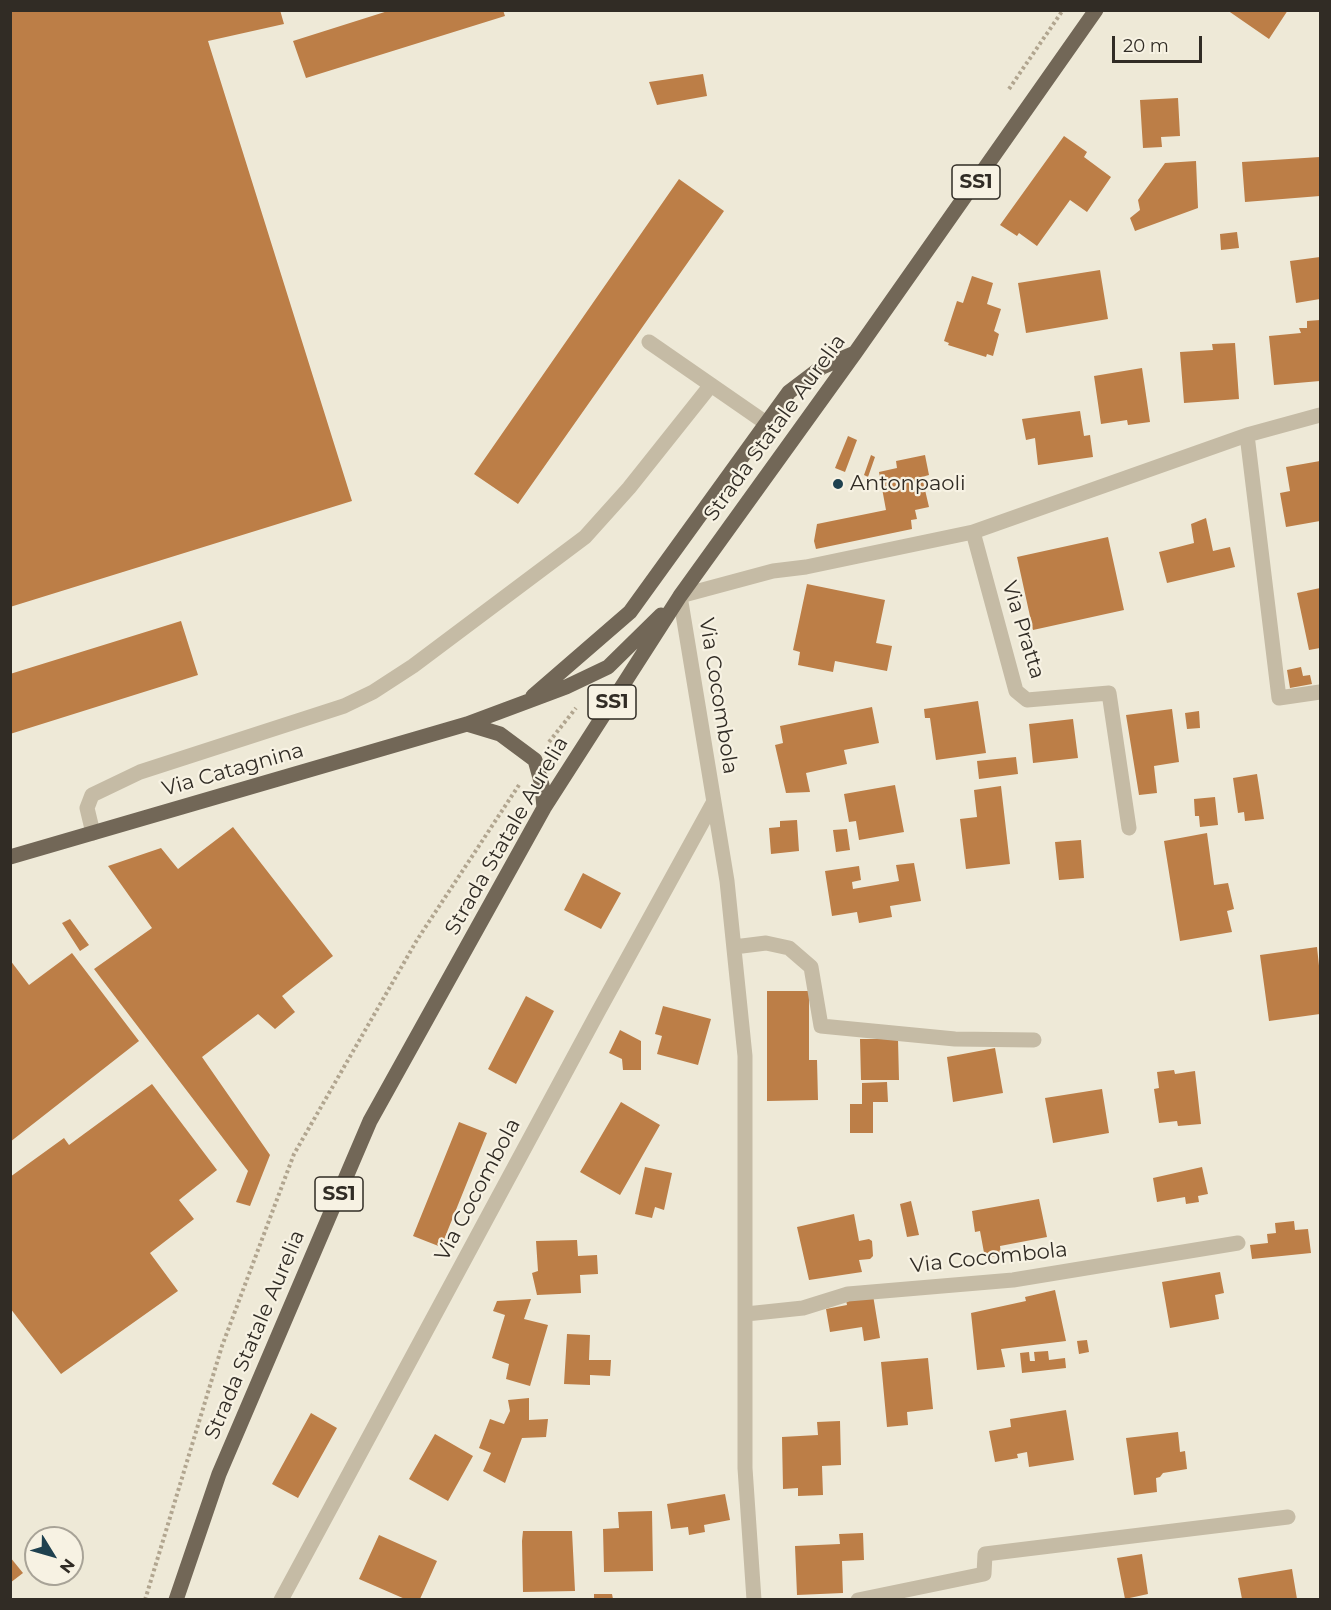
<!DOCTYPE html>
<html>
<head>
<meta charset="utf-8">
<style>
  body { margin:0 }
  #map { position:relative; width:1331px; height:1610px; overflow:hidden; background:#eee9d7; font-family:Montserrat,sans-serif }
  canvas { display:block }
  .frame { position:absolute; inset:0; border:12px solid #312c25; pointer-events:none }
  .north { position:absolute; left:24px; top:1526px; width:60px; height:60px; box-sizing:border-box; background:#f7f2e3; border:2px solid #a8a397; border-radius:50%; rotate:127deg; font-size:16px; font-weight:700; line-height:24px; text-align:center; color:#312c25 }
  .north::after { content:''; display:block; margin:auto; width:21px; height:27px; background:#1f414f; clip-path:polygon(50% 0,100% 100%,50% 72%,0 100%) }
  .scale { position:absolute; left:1112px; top:36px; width:90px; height:27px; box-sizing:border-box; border:3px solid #312c25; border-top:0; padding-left:8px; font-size:18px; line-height:21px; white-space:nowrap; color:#312c25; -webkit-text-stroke:4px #f7f2e3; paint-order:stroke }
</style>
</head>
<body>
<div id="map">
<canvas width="1331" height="1610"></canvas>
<div class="frame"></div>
<div class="north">N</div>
<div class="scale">20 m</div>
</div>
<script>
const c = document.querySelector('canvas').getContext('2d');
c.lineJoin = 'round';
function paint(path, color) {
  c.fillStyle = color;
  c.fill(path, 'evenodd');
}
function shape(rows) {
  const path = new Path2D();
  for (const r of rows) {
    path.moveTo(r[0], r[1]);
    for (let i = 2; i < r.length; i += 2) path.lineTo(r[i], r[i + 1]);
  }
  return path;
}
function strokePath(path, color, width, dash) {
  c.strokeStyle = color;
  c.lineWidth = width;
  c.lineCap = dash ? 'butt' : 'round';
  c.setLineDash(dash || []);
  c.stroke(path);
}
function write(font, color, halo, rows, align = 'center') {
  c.font = font + ' Montserrat,sans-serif';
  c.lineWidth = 4.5;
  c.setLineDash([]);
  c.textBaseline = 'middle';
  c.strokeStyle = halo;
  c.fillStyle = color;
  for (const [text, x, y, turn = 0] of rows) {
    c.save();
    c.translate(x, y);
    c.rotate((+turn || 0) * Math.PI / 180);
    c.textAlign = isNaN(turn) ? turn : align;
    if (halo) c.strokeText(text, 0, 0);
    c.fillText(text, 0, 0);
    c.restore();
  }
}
const building = shape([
  [10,10,280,10,284,24,208,41,352,501,10,607],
  [391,10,503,10,505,16,306,78,293,41],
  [1227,10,1288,10,1269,39],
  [703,74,707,96,657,105,649,82],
  [1178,98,1180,136,1161,137,1162,147,1143,148,1140,100],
  [1064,136,1087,152,1084,157,1111,177,1087,212,1070,200,1037,246,1019,233,1017,236,1000,225],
  [1320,157,1320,196,1245,202,1242,162],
  [1196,161,1198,208,1135,231,1130,218,1140,210,1138,200,1165,163],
  [679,179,724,211,518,504,474,474],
  [1237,232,1239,248,1221,250,1220,234],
  [1320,257,1320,299,1296,303,1290,261],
  [1100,270,1108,319,1026,333,1018,283],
  [972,276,993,283,987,304,1001,309,994,331,999,334,993,356,987,354,986,357,948,345,949,343,944,341,957,301,963,303],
  [1320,320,1320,381,1274,385,1269,336,1301,333,1299,328,1307,328,1307,321],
  [1235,343,1239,399,1184,403,1180,352,1213,350,1212,344],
  [1142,368,1150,422,1128,425,1127,420,1101,424,1094,376],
  [1080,411,1084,436,1090,435,1093,457,1038,465,1035,438,1026,440,1022,419],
  [848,436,857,440,845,472,835,468],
  [871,455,875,457,868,477,864,475],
  [925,455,929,475,922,477,929,507,915,510,917,519,911,520,912,529,816,549,814,541,817,524,886,510,879,472,897,468,896,461],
  [1320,461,1320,521,1286,527,1280,493,1290,491,1286,467],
  [1206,518,1213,551,1230,547,1235,567,1167,583,1159,552,1194,543,1191,524],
  [1108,537,1124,610,1033,630,1017,557],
  [807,584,885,600,876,643,892,646,887,671,835,661,833,672,798,665,800,652,793,650],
  [1320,588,1320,648,1309,650,1297,593],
  [181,621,198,675,10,734,10,674],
  [1301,667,1303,676,1310,675,1312,684,1290,688,1287,670],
  [978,701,986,753,936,760,930,718,925,718,924,709],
  [872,707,879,743,844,750,847,764,806,773,810,792,786,793,775,745,783,743,780,726],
  [1172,709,1179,762,1154,766,1157,793,1139,795,1126,715],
  [1199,711,1200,728,1187,729,1185,713],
  [1073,719,1078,758,1033,763,1029,724],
  [1016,757,1018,774,979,779,977,761],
  [1257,774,1264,819,1245,821,1244,812,1238,813,1233,778],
  [895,785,904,832,859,840,856,821,849,822,844,794],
  [1001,786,1010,864,966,869,960,819,977,817,974,790],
  [1215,797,1218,825,1200,827,1199,816,1195,816,1194,799],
  [797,820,799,851,771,854,769,828,780,827,780,821],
  [233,827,333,956,282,996,295,1012,275,1029,258,1014,202,1057,270,1155,250,1206,236,1202,248,1171,94,969,152,928,108,866,161,848,178,869],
  [847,829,850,850,836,852,833,830],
  [1207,833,1214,885,1228,883,1234,909,1227,911,1232,932,1180,941,1164,841],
  [1081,840,1084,878,1059,880,1055,842],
  [914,863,921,901,890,906,892,917,859,923,857,912,832,916,825,871,859,866,861,880,852,882,853,889,899,881,896,865],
  [583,873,621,893,601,929,564,910],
  [70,919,89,945,80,951,62,923],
  [1317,947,1320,975,1320,1014,1269,1021,1260,955],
  [72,953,139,1041,10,1142,10,960,29,985],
  [767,991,809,991,809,1060,817,1060,818,1100,767,1101],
  [526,996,554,1011,516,1084,488,1069],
  [663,1006,711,1019,698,1065,657,1054,662,1036,655,1034],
  [620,1030,641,1041,641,1070,623,1070,622,1059,609,1053],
  [860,1039,898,1039,899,1080,861,1080],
  [995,1048,1003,1093,953,1102,947,1057],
  [1174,1070,1175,1074,1195,1071,1201,1124,1178,1126,1177,1121,1159,1123,1154,1089,1159,1088,1157,1072],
  [887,1082,888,1102,873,1102,873,1133,850,1133,850,1104,862,1104,862,1083],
  [152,1084,217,1170,179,1200,194,1219,150,1253,178,1291,61,1374,10,1308,10,1177,64,1138,69,1145],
  [1102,1089,1109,1133,1053,1143,1045,1098],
  [621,1102,660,1125,620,1195,580,1172],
  [459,1122,487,1133,441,1247,413,1236],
  [645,1167,672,1173,664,1210,655,1207,652,1218,635,1214],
  [1202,1167,1208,1194,1198,1196,1199,1202,1186,1204,1185,1197,1157,1202,1153,1178],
  [1039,1199,1047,1237,1000,1246,1001,1255,985,1258,980,1231,975,1232,972,1211],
  [911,1201,919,1235,907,1237,900,1204],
  [854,1214,859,1241,869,1239,872,1241,873,1256,870,1259,859,1260,862,1272,809,1280,797,1227],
  [1294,1221,1295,1230,1308,1229,1311,1253,1252,1259,1250,1245,1268,1243,1267,1234,1276,1233,1275,1223],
  [577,1240,578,1256,597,1255,598,1274,580,1275,581,1293,537,1295,532,1273,538,1271,536,1241],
  [1220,1272,1224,1293,1215,1295,1219,1319,1170,1328,1162,1282],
  [1055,1290,1066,1341,1001,1349,1005,1367,977,1370,971,1313,1026,1301,1025,1297],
  [873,1295,880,1338,864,1341,862,1327,830,1332,826,1309,847,1305,846,1300],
  [531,1299,524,1319,548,1325,530,1386,506,1379,509,1364,492,1358,505,1315,493,1311,497,1301],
  [567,1334,590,1335,589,1360,611,1360,610,1376,590,1375,590,1385,564,1384],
  [1087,1340,1089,1352,1079,1354,1077,1341],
  [1048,1351,1049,1360,1065,1358,1066,1368,1022,1373,1020,1353,1029,1352,1030,1361,1035,1361,1034,1352],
  [928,1358,933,1409,907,1412,908,1425,887,1427,881,1362],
  [529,1398,529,1420,548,1419,546,1437,522,1438,505,1483,483,1471,491,1453,479,1448,490,1419,504,1424,510,1411,508,1400],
  [1066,1410,1074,1460,1029,1467,1027,1452,1017,1454,1018,1458,995,1462,989,1431,1011,1427,1010,1419],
  [311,1413,337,1428,298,1498,272,1484],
  [840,1421,841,1465,822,1466,823,1495,798,1496,798,1488,783,1489,782,1437,818,1435,817,1422],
  [1178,1432,1180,1452,1185,1451,1187,1469,1163,1473,1160,1477,1156,1478,1157,1492,1134,1495,1126,1438],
  [435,1434,473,1456,448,1501,409,1479],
  [725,1494,730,1520,704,1525,705,1532,689,1535,688,1527,671,1529,667,1504],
  [652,1511,653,1571,604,1572,603,1529,619,1528,618,1512],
  [523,1531,572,1531,575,1591,523,1592,522,1541],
  [863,1533,864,1560,842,1561,843,1593,797,1595,795,1546,840,1544,839,1534],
  [379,1535,437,1561,420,1599,405,1599,359,1579],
  [1142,1554,1148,1594,1125,1599,1117,1558],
  [10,1557,23,1573,10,1583],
  [1292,1569,1297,1599,1242,1599,1238,1578],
  [594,1594,612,1594,613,1599,594,1599]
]);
const path = shape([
  [1009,89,1063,10],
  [549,742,576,708],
  [145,1600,222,1346,294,1154,417,940,519,785]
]);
const minor = shape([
  [649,342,766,423],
  [1247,435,1279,698,1320,692],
  [973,532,1016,691,1027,700,1109,693,1129,828],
  [93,833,87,808,92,795,140,772,344,706,373,692,413,666,585,537,629,488,711,385],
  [734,947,766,943,789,948,811,967,821,1026,955,1039,1034,1040],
  [746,1314,803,1308,848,1294,1013,1280,1238,1243],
  [281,1600,598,1012,713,803],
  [754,1600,745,1468,745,1056,727,881,680,596,773,571,806,567,973,532,1247,435,1320,415],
  [858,1600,984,1574,985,1554,1288,1517]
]);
const major = shape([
  [533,696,630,612,789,392,822,367,855,353],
  [467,724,500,734,535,760,542,785,544,808],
  [10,857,467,724,526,702,566,687,608,667,661,615],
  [176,1600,219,1474,370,1121,544,808,680,596,855,353,1096,10]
]);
const markers = [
  [838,484,6,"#1f414f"]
];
const shields = [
  [976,182,48],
  [612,702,48],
  [339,1194,48]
];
const shieldNames = [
  ["SS1",976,182],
  ["SS1",612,702],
  ["SS1",339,1194]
];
const streetNames = [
  ["Strada Statale Aurelia",775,428,-54],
  ["Via Pratta",1023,630,73],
  ["Via Cocombola",718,696,81],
  ["Via Catagnina",233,770,-16],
  ["Strada Statale Aurelia",507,836,-60],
  ["Via Cocombola",478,1190,-62],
  ["Via Cocombola",989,1258,-6],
  ["Strada Statale Aurelia",255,1335,-67]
];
const poiNames = [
  ["Antonpaoli",850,484]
];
paint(building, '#bc7e47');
strokePath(path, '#b1a58f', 4, [3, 3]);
strokePath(minor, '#c5bba5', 15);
strokePath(major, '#726757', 15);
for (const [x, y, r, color] of markers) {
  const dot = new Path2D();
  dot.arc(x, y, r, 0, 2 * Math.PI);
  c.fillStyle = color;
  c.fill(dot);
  strokePath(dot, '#f7f2e3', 2);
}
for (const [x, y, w] of shields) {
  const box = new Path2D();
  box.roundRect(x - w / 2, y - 17, w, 34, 4.5);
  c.fillStyle = '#f7f2e3';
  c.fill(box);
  strokePath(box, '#312c25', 1.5);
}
write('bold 20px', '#312c25', null, shieldNames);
write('21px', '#312c25', '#f7f2e3', streetNames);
write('21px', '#312c25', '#f7f2e3', poiNames, 'left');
</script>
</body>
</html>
